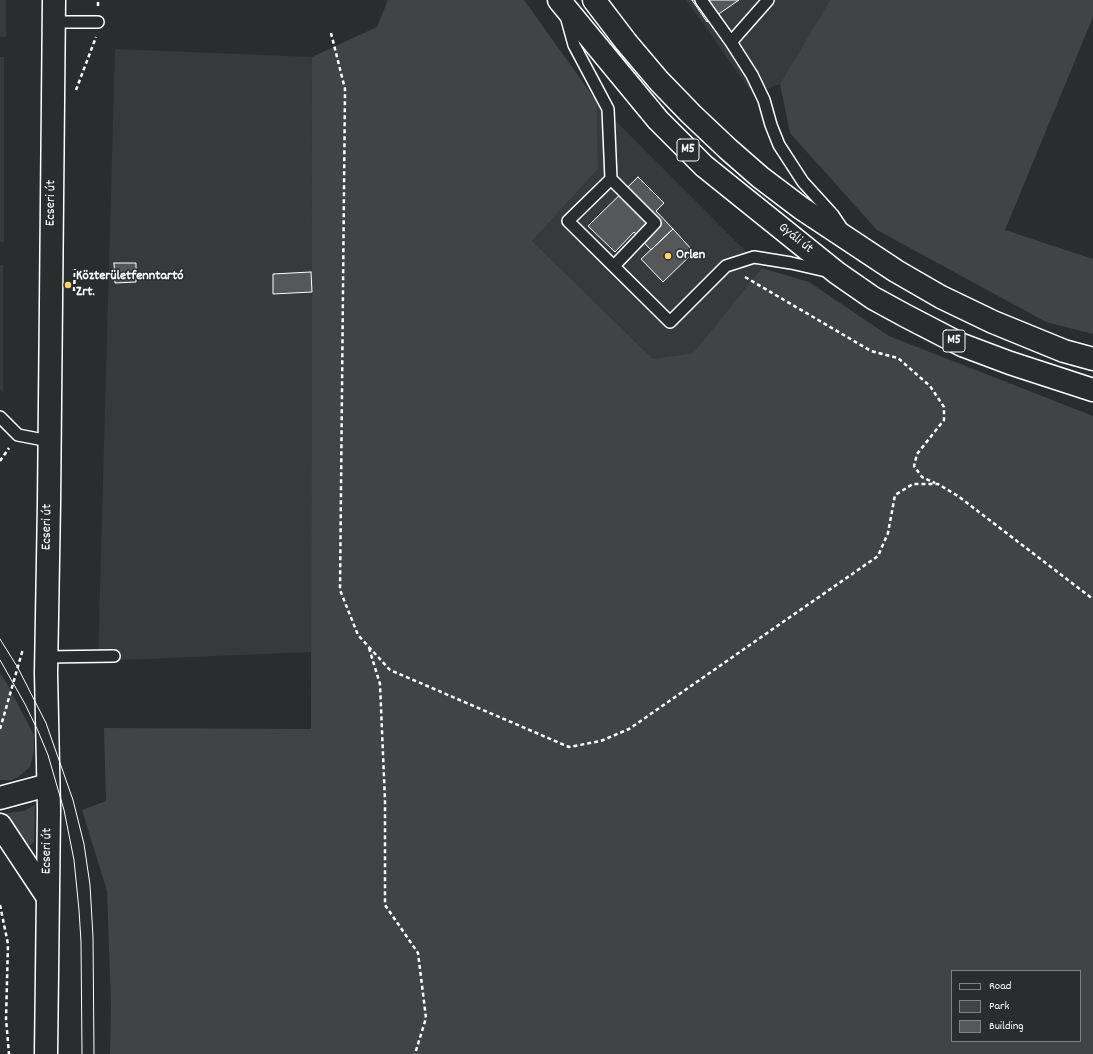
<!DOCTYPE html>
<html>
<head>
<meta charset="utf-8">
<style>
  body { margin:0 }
  #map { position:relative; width:1093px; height:1054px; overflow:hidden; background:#2a2d2e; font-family:Dekko,sans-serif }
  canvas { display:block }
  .legend { position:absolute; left:951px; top:970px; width:130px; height:72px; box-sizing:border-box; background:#2a2d2e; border:1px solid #7f8182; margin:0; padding:5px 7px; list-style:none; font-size:12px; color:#fff }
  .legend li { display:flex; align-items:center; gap:8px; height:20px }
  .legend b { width:20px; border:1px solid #7f8182 }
</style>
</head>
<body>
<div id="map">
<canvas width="1093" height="1054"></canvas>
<ul class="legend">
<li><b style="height:5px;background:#2a2d2e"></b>Road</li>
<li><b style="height:11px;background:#414445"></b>Park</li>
<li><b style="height:11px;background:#555758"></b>Building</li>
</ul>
</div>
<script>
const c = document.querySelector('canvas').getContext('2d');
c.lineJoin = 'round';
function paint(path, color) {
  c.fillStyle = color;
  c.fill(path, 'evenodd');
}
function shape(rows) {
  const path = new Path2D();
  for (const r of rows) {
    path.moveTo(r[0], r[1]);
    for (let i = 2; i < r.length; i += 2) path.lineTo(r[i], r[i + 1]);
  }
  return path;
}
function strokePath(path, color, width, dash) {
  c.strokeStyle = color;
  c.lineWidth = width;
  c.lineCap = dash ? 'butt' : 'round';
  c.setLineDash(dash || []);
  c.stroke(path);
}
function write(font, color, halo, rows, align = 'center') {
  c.font = font + ' Dekko,sans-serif';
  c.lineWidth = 3;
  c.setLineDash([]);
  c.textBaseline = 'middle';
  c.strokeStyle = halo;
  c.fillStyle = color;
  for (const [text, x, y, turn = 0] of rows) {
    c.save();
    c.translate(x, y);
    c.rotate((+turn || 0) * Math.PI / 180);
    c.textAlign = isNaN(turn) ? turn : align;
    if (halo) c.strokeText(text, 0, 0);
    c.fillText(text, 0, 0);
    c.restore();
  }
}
const built = shape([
  [0,0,6,0,6,37,0,37],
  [686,0,830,0,780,84,753,94],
  [115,49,312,57,311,652,98,661],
  [0,57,4,57,4,242,0,242],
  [597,102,762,268,693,353,653,359,532,241,598,169],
  [0,265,3,265,3,393,0,390]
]);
const green = shape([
  [388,0,524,0,597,102,598,169,532,241,653,359,693,353,762,268,809,282,889,336,1093,416,1093,1054,110,1054,111,1004,107,891,82,810,106,801,104,728,311,729,312,57,377,27],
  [952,971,1080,971,1080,1041,952,1041],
  [830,0,1093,0,1093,17,1005,230,1093,259,1093,334,1046,322,877,230,790,133,780,84],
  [0,673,6,682,34,735,34,752,30,767,18,777,12,780,0,780],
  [35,805,34,842,31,845,28,845,6,813,24,811]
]);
const building = shape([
  [692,0,739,0,707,22,692,0],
  [638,177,664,203,656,211,673,229,651,250,634,232,615,252,588,226,638,177],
  [673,229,694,252,663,282,641,259,673,229],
  [114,263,136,263,136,282,115,283,114,263],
  [311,272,312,292,273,294,273,274,311,272]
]);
const path = shape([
  [98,6,98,0],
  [331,33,345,89,340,590,358,635,390,670,569,747,601,741,629,729,878,556,888,533,895,495,913,484,938,484,958,496,1093,599],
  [76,90,96,37],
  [745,277,871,351,898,358,930,386,944,407,944,420,917,454,914,466,922,477,935,483],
  [74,291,75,269],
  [0,461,9,448],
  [369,648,380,684,385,801,385,905,418,953,426,1018,415,1054],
  [0,729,23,649],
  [0,905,8,944,6,1019,9,1054]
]);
const service = shape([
  [701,0,731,42,752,75,764,100,771,125,779,145,803,182,833,215,841,227],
  [566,16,574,45,608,109,611,179,568,221,670,322,726,266,754,257,791,263,826,271],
  [54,22,98,22],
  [731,42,768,0],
  [611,179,655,223,614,266],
  [0,417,18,435,49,441],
  [46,657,114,656]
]);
const minor = shape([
  [0,798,48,785],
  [0,825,47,896]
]);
const tertiary = shape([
  [46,1054,49,810,46,673,49,503,54,0]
]);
const primary = shape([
  [559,0,658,120,704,166,837,273,873,298,906,316,962,345,1010,363,1093,390],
  [594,0,626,42,659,81,691,114,728,149,760,177,801,208,896,271,941,297,993,322,1037,340,1064,351,1093,359]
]);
const tram = shape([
  [0,639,18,668,46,723,73,800,84,844,90,885,93,937,94,1054],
  [0,660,25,704,38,731,48,755,64,810,74,860,79,910,81,942,82,1054]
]);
const markers = [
  [668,256,4,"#ffd166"],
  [68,285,4,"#ffd166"]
];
const shields = [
  [688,150,22],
  [954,341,22]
];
const shieldNames = [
  ["M5",688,150],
  ["M5",954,341]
];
const streetNames = [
  ["Ecseri út",52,203,-89],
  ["Gyáli út",795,239,39],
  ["Ecseri út",48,527,-89],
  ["Ecseri út",48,851,-89]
];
const poiNames = [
  ["Orlen",676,256],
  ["Közterületfenntartó",76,277],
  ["Zrt.",76,293]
];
paint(built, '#373a3b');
paint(green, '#414445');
paint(building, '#555758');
strokePath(building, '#fff', 1);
strokePath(service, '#fff', 14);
strokePath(minor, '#fff', 25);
strokePath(tertiary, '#fff', 25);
strokePath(primary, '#fff', 25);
strokePath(path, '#fff', 2.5, [4, 3]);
strokePath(service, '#2a2d2e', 11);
strokePath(minor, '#2a2d2e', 22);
strokePath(tertiary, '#2a2d2e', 22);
strokePath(primary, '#2a2d2e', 22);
strokePath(tram, '#fff', 1);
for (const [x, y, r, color] of markers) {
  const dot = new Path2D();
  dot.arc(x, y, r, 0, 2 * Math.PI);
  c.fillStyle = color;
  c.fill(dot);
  strokePath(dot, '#2a2d2e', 1.5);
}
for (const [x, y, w] of shields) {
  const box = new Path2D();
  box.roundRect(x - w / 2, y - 11, w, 22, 3);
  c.fillStyle = '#2a2d2e';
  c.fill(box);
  strokePath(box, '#fff', 1);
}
write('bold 13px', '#fff', null, shieldNames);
write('14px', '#fff', '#2a2d2e', streetNames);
write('bold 14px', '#fff', '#2a2d2e', poiNames, 'left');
</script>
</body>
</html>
